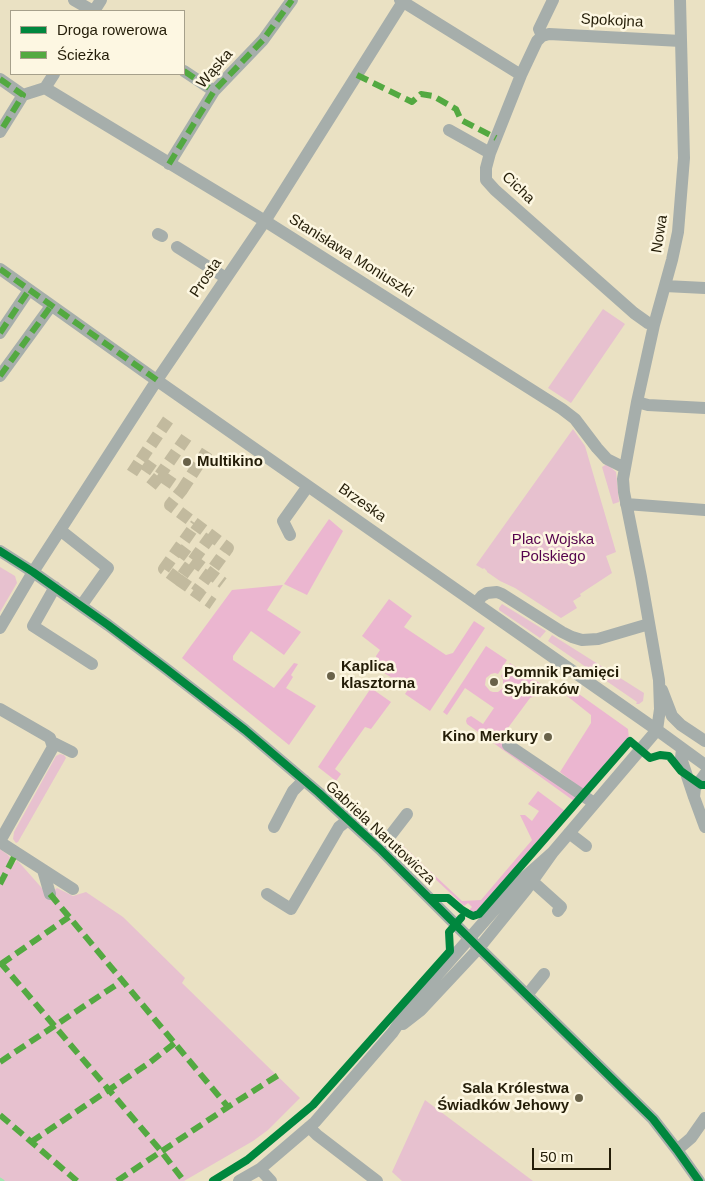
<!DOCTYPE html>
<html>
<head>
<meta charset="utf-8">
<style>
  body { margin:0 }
  #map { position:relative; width:705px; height:1181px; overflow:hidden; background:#eae1c3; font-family:Helvetica,sans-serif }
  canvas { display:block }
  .legend { position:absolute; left:10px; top:10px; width:175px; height:65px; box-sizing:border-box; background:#fdf7e2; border:1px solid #a6a08b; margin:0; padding:6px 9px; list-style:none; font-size:15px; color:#241d08 }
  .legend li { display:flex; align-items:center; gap:10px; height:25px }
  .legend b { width:25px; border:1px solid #a6a08b }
  .scale { position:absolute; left:532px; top:1148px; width:79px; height:22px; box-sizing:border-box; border:2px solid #241d08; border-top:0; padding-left:6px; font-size:15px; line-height:18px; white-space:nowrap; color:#241d08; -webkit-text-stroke:4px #fdf7e2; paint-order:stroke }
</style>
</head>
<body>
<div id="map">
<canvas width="705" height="1181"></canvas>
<ul class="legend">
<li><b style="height:6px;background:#00873e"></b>Droga rowerowa</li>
<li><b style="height:6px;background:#53a941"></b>Ścieżka</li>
</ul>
<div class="scale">50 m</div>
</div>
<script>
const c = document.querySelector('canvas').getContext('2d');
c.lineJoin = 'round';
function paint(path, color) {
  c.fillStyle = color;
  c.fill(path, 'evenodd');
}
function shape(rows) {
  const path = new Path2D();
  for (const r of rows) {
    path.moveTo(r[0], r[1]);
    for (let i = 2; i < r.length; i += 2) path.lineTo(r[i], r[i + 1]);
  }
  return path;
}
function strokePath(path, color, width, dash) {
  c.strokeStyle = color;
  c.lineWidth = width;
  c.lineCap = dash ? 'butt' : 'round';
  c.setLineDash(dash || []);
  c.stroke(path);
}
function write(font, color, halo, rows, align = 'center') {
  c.font = font + ' Helvetica,sans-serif';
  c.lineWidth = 5;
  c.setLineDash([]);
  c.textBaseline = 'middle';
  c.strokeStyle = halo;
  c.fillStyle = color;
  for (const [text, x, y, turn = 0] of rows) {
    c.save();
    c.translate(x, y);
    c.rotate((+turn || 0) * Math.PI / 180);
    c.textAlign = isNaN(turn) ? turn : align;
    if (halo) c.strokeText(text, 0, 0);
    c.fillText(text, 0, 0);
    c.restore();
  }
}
const green = shape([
  [603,309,625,324,571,403,548,388],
  [573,429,585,446,616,552,606,556,612,573,580,594,581,596,573,601,577,608,561,618,515,588,500,581,487,572,487,571,484,568,483,569,476,565],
  [607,464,616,472,619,502,613,504,602,467],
  [0,567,15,576,17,583,0,612],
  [502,604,546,631,540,638,499,610,499,608],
  [552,635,644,693,643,701,639,704,636,704,637,702,548,641],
  [60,754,64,755,66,758,18,842,16,843,13,839,14,832,56,756],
  [0,849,8,855,11,859,10,860,15,863,17,860,48,895,57,888,73,896,86,892,123,917,185,978,182,983,300,1098,268,1130,253,1141,184,1181,0,1181],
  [425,1100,533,1181,402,1181,392,1172]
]);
const forest = shape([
  [329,519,343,531,307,595,284,584],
  [283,585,267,610,301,632,284,655,251,631,233,656,233,660,274,688,294,663,298,664,291,675,293,677,286,688,316,706,289,745,182,658,232,590],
  [389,599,412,616,404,627,446,655,453,653,474,621,485,628,430,711,405,694,411,685,403,679,400,683,378,669,376,656,380,650,362,636],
  [486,646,507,660,498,674,495,673,491,674,486,678,485,685,490,691,493,692,498,692,503,688,503,680,501,676,510,663,544,686,539,695,530,698,502,736,576,798,574,801,467,724,466,721,467,718,471,716,483,724,494,708,465,688,447,715,443,712],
  [562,682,628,729,629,739,585,791,560,772,591,723,591,715,557,688],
  [371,688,391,702,371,729,365,727,335,769,341,774,336,781,318,767],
  [538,791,565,811,480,910,473,914,469,910,472,907,468,903,464,906,396,842,398,841,462,901,481,900,532,840,520,815,525,815,532,821,539,811,528,804]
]);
const stream = shape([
  [0,1179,3,1181]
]);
const minorTunnel = shape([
  [168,420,140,461,160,475,188,435],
  [132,473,140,461],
  [151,486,160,475,182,490,170,505,228,548,196,592],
  [182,490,207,451],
  [211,536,179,580,213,604],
  [178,549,223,583],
  [179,580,164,569,196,524]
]);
const minor = shape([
  [74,0,93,11],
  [400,0,521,75],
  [553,0,539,29,542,36,537,41,521,75,490,153,486,168,486,180,495,190,634,313,648,323,654,325],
  [94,11,101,0],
  [542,36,549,34,681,41],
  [184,71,214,91],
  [0,79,23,95],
  [45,88,265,221,562,409,575,419,597,448,607,459,625,468],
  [45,88,54,74],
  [449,130,490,153],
  [0,132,23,95,45,88],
  [169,164,214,91,263,40,292,0],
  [158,234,162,236],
  [177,247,226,278],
  [0,269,152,377,657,730,705,765],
  [665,286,705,288],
  [0,333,29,290],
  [0,376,51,306],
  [637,402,648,405,705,408],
  [626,504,705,510],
  [60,530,108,568,81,606],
  [290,535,283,521,308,486],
  [0,551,33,572,108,625,165,668,245,730,319,793,380,849,479,948,653,1119,677,1150,699,1181],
  [55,587,33,626,92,664],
  [476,603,482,596,487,593,497,592,502,594,562,632,572,637,582,640,598,639,649,624],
  [0,628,33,572,157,380,265,221,404,0],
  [662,690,672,716,681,725,705,741],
  [0,709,47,736,50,738,53,747,0,841],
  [657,730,660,709,659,680,641,577,624,492,623,479,637,402,654,325,672,260,678,232,684,158,680,0],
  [52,742,72,752],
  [508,745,594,803],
  [682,749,681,758,694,797,705,827],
  [694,797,695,788,705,774],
  [274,827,293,791,304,780],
  [569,833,586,846],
  [0,842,73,889],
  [380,849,407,814],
  [43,870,50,894],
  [532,881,561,907,558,911],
  [267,894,291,909,339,827,348,820],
  [527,995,544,974],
  [403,1024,421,1010,479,948,526,890,553,852,657,730],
  [309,1127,317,1135,377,1181],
  [677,1150,691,1138,705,1118],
  [260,1169,271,1181],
  [239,1181,260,1169,315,1122,393,1032,411,1005,517,884,553,852]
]);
const quiet = shape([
  [184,71,214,91],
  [357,75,412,102,421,94,433,96,456,109,461,120,496,138],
  [0,79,23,95,0,132],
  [169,164,214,91,263,40,292,0],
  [0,269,157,380],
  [0,333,29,290],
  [0,376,51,306],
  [0,884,16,853],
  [50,894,228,1107],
  [0,962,161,1151,184,1181],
  [1,964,69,917],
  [0,1062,122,981],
  [0,1115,77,1181],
  [31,1142,149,1063,175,1043],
  [117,1181,228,1107,280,1074]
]);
const cycleway = shape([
  [0,551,33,572,108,625,165,668,245,730,319,793,380,849,479,948,653,1119,677,1150,699,1181],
  [430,898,448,898,462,910,467,913,473,916,479,914,630,741,650,758,660,755,669,756,681,771,701,785,705,785],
  [213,1181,247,1160,313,1105,450,951,449,932,461,918]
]);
const markers = [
  [187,462,5,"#696249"],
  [331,676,5,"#696249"],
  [494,682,5,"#696249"],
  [548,737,5,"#696249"],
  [579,1098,5,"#696249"]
];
const streetNames = [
  ["Spokojna",612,21,3],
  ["Wąska",215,69,-49],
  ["Cicha",518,188,43],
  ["Nowa",660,234,-81],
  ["Stanisława Moniuszki",351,256,32],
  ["Prosta",206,278,-56],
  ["Brzeska",362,503,35],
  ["Gabriela Narutowicza",380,833,43]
];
const poiNames = [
  ["Multikino",197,462],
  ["Kaplica",341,667],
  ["klasztorna",341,684],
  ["Pomnik Pamięci",504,673],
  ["Sybiraków",504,690],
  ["Kino Merkury",538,737,"right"],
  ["Sala Królestwa",569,1089,"right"],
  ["Świadków Jehowy",569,1106,"right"]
];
const parkNames = [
  ["Plac Wojska",553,540],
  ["Polskiego",553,557]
];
paint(green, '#e7c1cf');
paint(forest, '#ebb6d0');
strokePath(stream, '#9fe7ad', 3);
strokePath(minorTunnel, '#c2ba9e', 12, [12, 6]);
strokePath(minor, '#a6aeab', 12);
strokePath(quiet, '#53a941', 6, [12, 6]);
strokePath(cycleway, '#00873e', 8);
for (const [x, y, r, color] of markers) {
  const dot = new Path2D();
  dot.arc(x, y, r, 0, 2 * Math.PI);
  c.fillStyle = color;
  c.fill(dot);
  strokePath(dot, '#fdf7e2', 2);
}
write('15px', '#241d08', '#fdf7e2', streetNames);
write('bold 15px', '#241d08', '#fdf7e2', poiNames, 'left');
write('15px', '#55034d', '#fdf7e2', parkNames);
</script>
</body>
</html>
